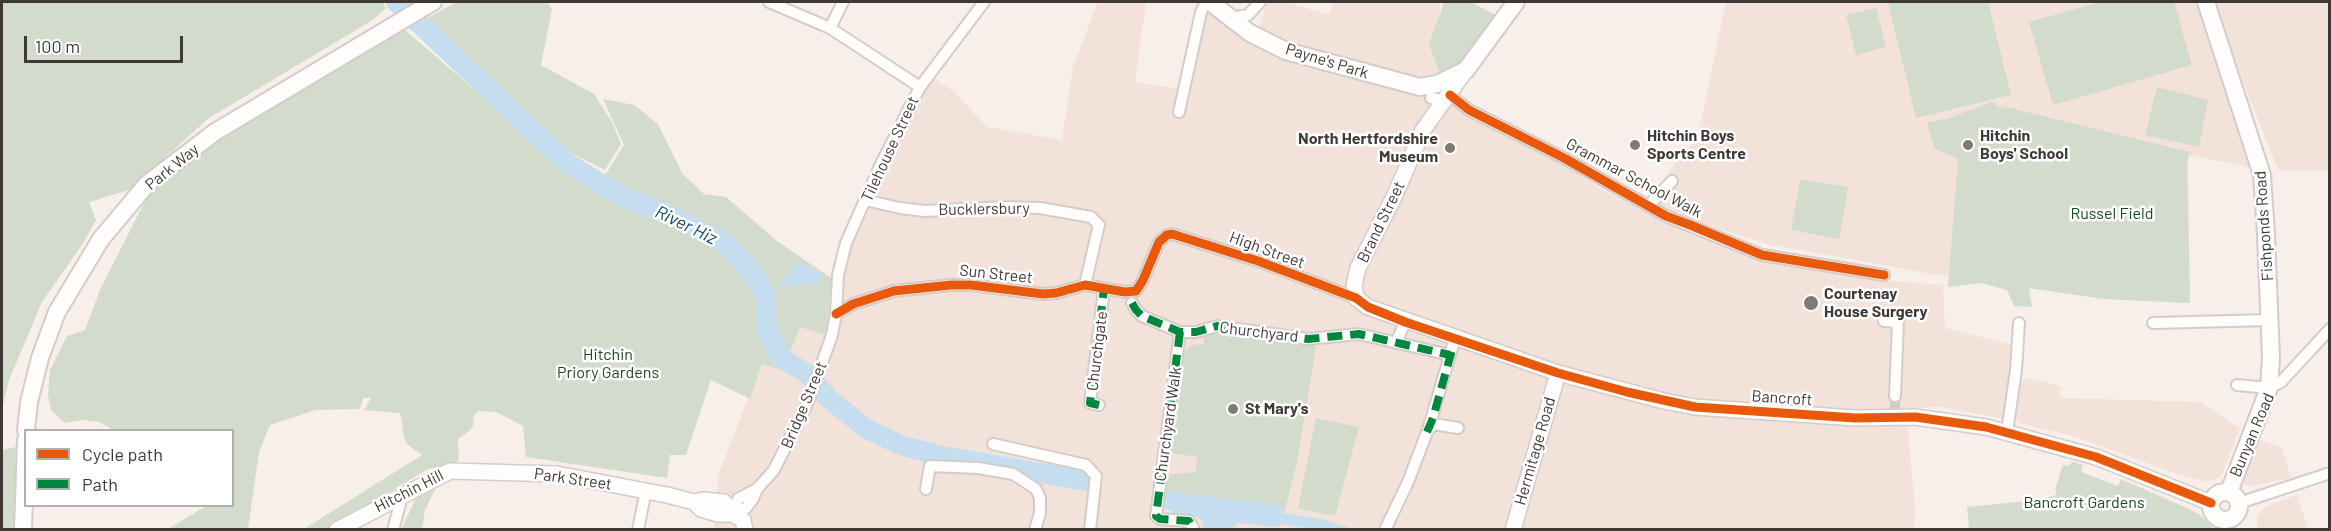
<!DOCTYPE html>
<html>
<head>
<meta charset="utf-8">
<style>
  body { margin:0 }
  #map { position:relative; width:2331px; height:531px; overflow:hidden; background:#f8efeb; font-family:Barlow,sans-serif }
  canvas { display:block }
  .frame { position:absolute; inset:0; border:3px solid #3f3936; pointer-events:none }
  .legend { position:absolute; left:24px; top:429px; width:210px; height:78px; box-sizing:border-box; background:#fff; border:2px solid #b2b0af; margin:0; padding:8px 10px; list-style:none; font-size:18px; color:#3f3936 }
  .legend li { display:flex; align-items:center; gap:12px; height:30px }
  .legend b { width:30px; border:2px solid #b2b0af }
  .scale { position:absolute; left:24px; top:36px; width:159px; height:27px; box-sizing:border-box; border:3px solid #3f3936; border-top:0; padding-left:8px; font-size:18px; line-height:21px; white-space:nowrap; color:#3f3936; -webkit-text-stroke:4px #fff; paint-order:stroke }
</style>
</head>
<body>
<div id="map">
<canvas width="2331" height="531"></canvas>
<div class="frame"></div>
<ul class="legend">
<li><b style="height:8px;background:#e8590c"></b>Cycle path</li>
<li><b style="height:8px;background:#00873e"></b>Path</li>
</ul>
<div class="scale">100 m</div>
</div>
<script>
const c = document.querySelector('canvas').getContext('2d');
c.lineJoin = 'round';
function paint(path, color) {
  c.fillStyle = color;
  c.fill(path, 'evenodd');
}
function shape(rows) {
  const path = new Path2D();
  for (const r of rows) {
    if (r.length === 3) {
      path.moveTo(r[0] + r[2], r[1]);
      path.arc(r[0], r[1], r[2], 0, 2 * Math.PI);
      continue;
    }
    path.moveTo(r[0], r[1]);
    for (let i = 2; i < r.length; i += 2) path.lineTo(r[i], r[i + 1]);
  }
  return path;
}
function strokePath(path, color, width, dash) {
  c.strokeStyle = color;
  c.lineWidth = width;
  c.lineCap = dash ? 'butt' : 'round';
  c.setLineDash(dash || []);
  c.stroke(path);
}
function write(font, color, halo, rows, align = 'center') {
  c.font = font + ' Barlow,sans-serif';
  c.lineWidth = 5;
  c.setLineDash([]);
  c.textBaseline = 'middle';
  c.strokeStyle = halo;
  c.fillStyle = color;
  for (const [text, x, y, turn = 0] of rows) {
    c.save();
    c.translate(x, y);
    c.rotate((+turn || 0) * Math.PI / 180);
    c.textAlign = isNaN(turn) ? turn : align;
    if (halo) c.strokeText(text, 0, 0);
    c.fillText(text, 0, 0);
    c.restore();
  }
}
const built = shape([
  [1098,2,1146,2,1135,82,1181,89,1197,10,1214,11,1254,40,1268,2,1286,2,1329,15,1333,2,1441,2,1433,43,1460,109,1528,143,1605,191,1700,237,1788,264,1890,281,1943,285,1945,328,2013,345,2004,419,1941,407,1906,408,1915,508,1914,529,714,530,719,473,762,363,784,371,800,326,824,335,831,278,875,182,930,76,953,91,987,127,1062,140,1073,66],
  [1726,2,2200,2,2254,168,2188,155,2190,303,2104,299,1926,273,1767,244,1670,214,1652,198,1675,163,1698,136],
  [2215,2,2329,2,2329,170,2278,170,2227,41],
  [2026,378,2061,386,2060,398,2201,402,2240,428,2221,477,2207,482,2177,474,2076,437,2019,423,2015,418,2020,381],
  [2256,438,2282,448,2291,478,2252,486,2244,484,2242,480],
  [2297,495,2308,529,2257,529,2257,516,2264,507]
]);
const green = shape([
  [2,2,382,2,386,8,373,20,209,118,129,190,89,202,96,220,82,245,42,302,9,380,2,409],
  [457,2,547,2,552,9,541,65,594,94,612,122,621,144,605,170,571,153,426,19],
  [1444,2,1471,2,1495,15,1467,62,1441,77,1429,44],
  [1888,2,1988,2,2011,95,1916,118],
  [2100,2,2174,2,2192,65,2053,105,2029,22],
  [1876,8,1886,47,1856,55,1846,15],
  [405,30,475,90,561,169,665,219,670,208,604,177,624,145,603,99,634,105,658,124,682,173,704,194,726,197,777,241,831,278,828,322,824,335,800,327,783,371,762,364,750,399,711,380,686,455,670,455,667,478,526,457,523,426,496,412,478,411,474,416,473,426,469,431,458,439,459,460,454,464,428,469,327,529,304,529,422,455,408,445,404,438,401,416,399,413,364,410,371,398,363,398,360,409,316,410,270,425,259,452,248,529,168,529,206,506,232,506,232,430,113,430,100,422,82,420,65,423,51,410,48,395,50,370,67,336,85,330,100,290,150,191,227,132],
  [2157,87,2208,100,2199,147,2145,135],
  [1992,102,2004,110,2002,106,2190,152,2187,162,2190,303,2104,299,2029,288,2032,307,2014,306,2007,290,1981,283,1948,287,1958,159,1935,149,1927,123,1949,118],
  [1800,179,1848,187,1839,239,1791,230],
  [1221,328,1316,346,1297,462,1284,513,1278,505,1163,491,1165,475,1196,472,1197,457,1167,452,1182,353,1194,344,1200,345,1204,343,1203,334],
  [1316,418,1359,427,1335,516,1298,508],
  [16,447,14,529,2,529,2,450],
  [2073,462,2083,465,2081,472,2118,486,2121,479,2187,508,2200,515,2214,529,1969,529,1967,507,2037,500,2057,495,2055,489,2063,465,2068,466],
  [430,489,435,490,425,510,422,529,401,530,415,500,423,491]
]);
const water = shape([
  [799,261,822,275,816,284,777,286],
  [1163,491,1278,505,1284,513,1321,519,1354,529,1316,530,1280,524,1277,527,1237,523,1232,529,1203,528,1203,522,1198,517,1173,514,1172,510,1161,509]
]);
const river = shape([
  [396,2,566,162,621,196,677,218,727,245,744,262,759,283,765,296,768,332,780,357,808,374,828,398,867,429,903,446,942,456,1087,481]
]);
const streetTunnel = shape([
  [1895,411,1895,396]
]);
const street = shape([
  [769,2,830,28,920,87],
  [1230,18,1248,15,1260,2],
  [830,28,843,2],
  [1431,98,1441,100,1450,95,1469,110,1564,158,1666,216,1762,255,1884,275],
  [1179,112,1201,12,1206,2],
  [865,200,900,208,925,211,1005,207,1040,208,1091,217,1099,225,1085,285],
  [1648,206,1672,181],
  [1132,303,1136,310,1142,316,1180,332,1196,332,1217,326,1308,339,1359,334,1450,355],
  [836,314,853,304,894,291,951,285,971,285,1043,294,1056,293,1085,285,1125,292,1136,291,1143,280,1159,242,1167,235,1172,234,1258,261,1356,298],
  [1884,321,1898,322,1895,396],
  [2153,323,2270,320],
  [1180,332,1156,516,1160,519,1189,521,1194,530],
  [1396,343,1405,322],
  [2237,385,2269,388,2281,382,2330,329],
  [1099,405,1090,403,1104,289],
  [1428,430,1455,338],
  [2007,432,2016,370,2019,323],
  [993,444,1086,465,1096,476,1090,530],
  [926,489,930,466,978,468,1013,474,1036,489,1040,498,1040,513,1035,530],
  [2239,503,2330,473],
  [732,514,738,499,757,489,774,470,808,402,832,335,836,314,838,275,846,243,880,166,920,87,984,2],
  [732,514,746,508,753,499,757,489],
  [393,530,400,504,398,497],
  [638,530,646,490],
  [1385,530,1408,482,1427,432,1434,424,1458,428]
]);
const secondary = shape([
  [1466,70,1423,130,1395,195,1358,268,1354,285,1356,298,1368,307,1558,373,1664,401,1695,407,1797,414,1855,418,1915,417,1986,427,2096,457,2211,503],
  [694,502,703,500,724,502,732,514,743,520,745,530],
  [337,530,450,471,557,474,667,495,694,502,701,509,718,514,732,514],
  [1513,530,1558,373]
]);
const primary = shape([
  [1210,2,1250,33,1286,51,1420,87,1437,84,1466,70,1516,2],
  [2206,2,2262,175,2266,234,2271,358,2269,388,2229,492],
  [26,430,29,402,40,358,57,312,101,239,147,184,215,132,433,2],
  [2225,506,14],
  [23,530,26,440]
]);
const quiet = shape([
  [1132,303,1136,310,1142,316,1180,332,1196,332,1217,326,1308,339,1359,334,1450,355],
  [1180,332,1156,516,1160,519,1189,521,1194,530],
  [1099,405,1090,403,1104,289],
  [1427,432,1433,418,1452,350]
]);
const cycleway = shape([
  [1450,95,1469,110,1564,158,1666,216,1690,225,1762,255,1884,275],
  [836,314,853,304,894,291,951,285,971,285,1043,294,1056,293,1085,285,1125,292,1136,291,1143,280,1159,242,1167,235,1172,234,1258,261,1356,298,1368,307,1405,322,1558,373,1627,392,1695,407,1855,418,1915,417,1986,427,2096,457,2211,503]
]);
const markers = [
  [1635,145,6,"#807975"],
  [1968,145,6,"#807975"],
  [1450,148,6,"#807975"],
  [1811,303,8,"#807975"],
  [1233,409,6,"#807975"]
];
const streetNames = [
  ["Payne's Park",1327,61,17],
  ["Tilehouse Street",890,149,-65],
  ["Park Way",172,167,-39],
  ["Grammar School Walk",1634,178,28],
  ["Bucklersbury",984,209,-1],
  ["Brand Street",1381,222,-64],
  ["Fishponds Road",2264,226,-94],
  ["High Street",1267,250,20],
  ["Sun Street",996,274,6],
  ["Churchyard",1259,332,7],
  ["Churchgate",1097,351,-83],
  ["Bancroft",1782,398,4],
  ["Bridge Street",804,405,-67],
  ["Churchyard Walk",1168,424,-82],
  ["Bunyan Road",2252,435,-67],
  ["Hermitage Road",1535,451,-74],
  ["Park Street",573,479,8],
  ["Hitchin Hill",409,491,-27]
];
const poiNames = [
  ["Hitchin Boys",1647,136],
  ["Sports Centre",1647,154],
  ["Hitchin",1980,136],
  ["Boys' School",1980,154],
  ["North Hertfordshire",1438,139,"right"],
  ["Museum",1438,157,"right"],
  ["Courtenay",1824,294],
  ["House Surgery",1824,312],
  ["St Mary's",1245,409]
];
const parkNames = [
  ["Russel Field",2112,214],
  ["Hitchin",608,355],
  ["Priory Gardens",608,373],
  ["Bancroft Gardens",2084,503]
];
const waterNames = [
  ["River Hiz",686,225,26]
];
paint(built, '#f3e2da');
paint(green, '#d3dbcd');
paint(water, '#c4def0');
strokePath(river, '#c4def0', 20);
strokePath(streetTunnel, '#d3cbc7', 10, [10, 5]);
strokePath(street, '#d3ccc8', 14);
strokePath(secondary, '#d3ccc8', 18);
strokePath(primary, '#d3ccc8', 20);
strokePath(street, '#fefdfc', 10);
strokePath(secondary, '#fefdfc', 15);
strokePath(primary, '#fefdfc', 16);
strokePath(quiet, '#00873e', 8, [15, 8]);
strokePath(cycleway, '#e8590c', 9);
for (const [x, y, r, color] of markers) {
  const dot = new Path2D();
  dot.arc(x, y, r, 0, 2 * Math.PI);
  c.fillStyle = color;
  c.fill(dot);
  strokePath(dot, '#fff', 2);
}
write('16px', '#3f3936', '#fff', streetNames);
write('bold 16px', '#3f3936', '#fff', poiNames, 'left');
write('16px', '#194a1f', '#fff', parkNames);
write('italic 18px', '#154964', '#fff', waterNames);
</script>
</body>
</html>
